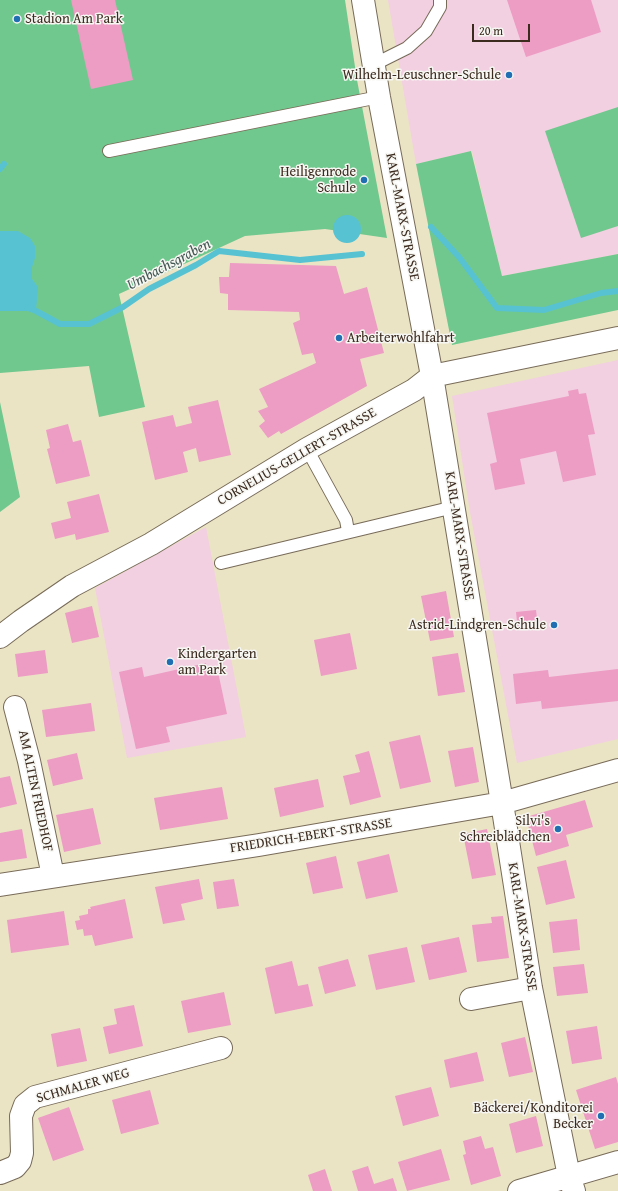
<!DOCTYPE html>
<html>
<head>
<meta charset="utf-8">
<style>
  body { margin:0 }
  #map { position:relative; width:618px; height:1191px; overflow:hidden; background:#eae4c5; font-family:"Gentium Book Plus",serif }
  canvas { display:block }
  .scale { position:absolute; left:472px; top:24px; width:58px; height:18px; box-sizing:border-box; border:2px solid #3b2a1e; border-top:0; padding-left:5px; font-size:12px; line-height:14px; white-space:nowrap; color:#3b2a1e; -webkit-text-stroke:3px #f6f6f2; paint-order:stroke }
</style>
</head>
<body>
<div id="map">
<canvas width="618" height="1191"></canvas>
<div class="scale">20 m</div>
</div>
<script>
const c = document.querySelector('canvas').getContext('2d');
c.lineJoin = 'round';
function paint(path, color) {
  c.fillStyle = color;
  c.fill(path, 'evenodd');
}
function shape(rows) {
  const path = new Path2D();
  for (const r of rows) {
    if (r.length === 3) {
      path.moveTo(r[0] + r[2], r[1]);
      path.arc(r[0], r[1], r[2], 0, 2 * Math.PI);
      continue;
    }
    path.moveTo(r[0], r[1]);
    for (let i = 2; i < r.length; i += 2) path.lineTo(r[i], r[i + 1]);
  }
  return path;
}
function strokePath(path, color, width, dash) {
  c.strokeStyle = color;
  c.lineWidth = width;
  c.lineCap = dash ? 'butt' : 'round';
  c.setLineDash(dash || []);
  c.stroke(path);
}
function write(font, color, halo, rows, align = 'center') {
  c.font = font + ' "Gentium Book Plus",serif';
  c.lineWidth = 3;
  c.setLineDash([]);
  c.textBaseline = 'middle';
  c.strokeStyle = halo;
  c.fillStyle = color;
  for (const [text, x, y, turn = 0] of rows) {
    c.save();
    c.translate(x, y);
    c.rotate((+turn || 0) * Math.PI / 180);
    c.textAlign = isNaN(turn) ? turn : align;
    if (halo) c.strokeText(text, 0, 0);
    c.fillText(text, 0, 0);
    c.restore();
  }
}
const built = shape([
  [388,0,618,0,618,254,502,276,472,151,416,164],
  [618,360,618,739,517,763,470,512,452,396],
  [206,527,246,737,127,758,95,588]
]);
const green = shape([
  [0,0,345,0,357,80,387,238,325,229,245,236,119,294,145,407,99,417,89,366,0,373],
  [618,107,618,226,581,238,545,131],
  [471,151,502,276,618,254,618,310,452,345,416,164],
  [0,402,20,497,0,512]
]);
const water = shape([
  [347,229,14],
  [0,231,18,231,30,238,35,246,35,258,32,267,32,279,38,287,36,311,0,311]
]);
const stream = shape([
  [0,169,4,164],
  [431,227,459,257,497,308,544,310,601,293,618,291],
  [28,308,36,311,60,324,89,324,123,307,149,289,196,265,219,251,300,260,362,254]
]);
const building = shape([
  [71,0,115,0,133,80,91,89],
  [507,0,591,0,601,32,526,57],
  [230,263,336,266,344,294,367,287,384,353,360,359,367,386,281,434,279,431,268,438,259,426,265,421,258,411,268,407,259,389,316,363,313,353,302,355,293,323,300,320,299,312,228,310,228,294,220,293,219,277,229,277],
  [578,389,579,394,586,393,595,434,588,435,596,475,563,482,556,451,520,459,525,484,495,490,490,464,497,462,487,413,569,396,568,391],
  [218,400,231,455,199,462,196,448,183,452,188,472,155,480,142,422,173,415,176,427,192,423,188,407],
  [68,424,73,442,81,440,90,476,56,484,47,449,50,448,46,430],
  [99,494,109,532,76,540,75,534,55,539,51,523,71,518,67,502],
  [446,591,454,637,430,641,421,596],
  [92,606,99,637,72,643,65,613],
  [536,610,538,628,518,630,516,612],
  [350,633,357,669,321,676,314,640],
  [45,650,48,673,18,677,15,654],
  [458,653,465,692,438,696,432,657],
  [206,663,208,674,218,672,227,714,166,727,170,742,136,749,119,672,142,667,144,677],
  [618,669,618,701,542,709,541,701,516,704,513,674,548,670,549,677],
  [91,703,95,731,46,737,42,710],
  [420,735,431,782,400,789,389,742],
  [473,747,479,782,455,787,448,751],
  [369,751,381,797,350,805,343,776,360,772,355,755],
  [77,753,83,779,53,786,47,760],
  [10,776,17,804,0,808,0,778],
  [318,779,324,807,280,817,274,788],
  [222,787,228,819,160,830,154,798],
  [585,800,593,827,566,835,569,846,536,856,526,817],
  [93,808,101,844,64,852,56,815],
  [22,829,27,858,0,862,0,833],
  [487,829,496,875,472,879,463,834],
  [389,854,398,892,366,899,357,862],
  [336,856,343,888,313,894,306,863],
  [566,860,575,898,546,905,537,867],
  [199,879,203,899,181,904,185,920,163,924,155,887],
  [234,879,239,906,217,909,213,882],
  [125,899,133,938,95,946,92,935,84,936,83,929,77,930,75,921,80,920,79,916,88,914,88,909,91,909,90,907],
  [64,911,69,945,11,953,7,920],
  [503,916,509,958,477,962,472,925,492,923,491,917],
  [577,919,580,950,553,953,549,922],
  [459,937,467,972,429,980,421,945],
  [407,947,415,982,376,990,368,955],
  [348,959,356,986,325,994,318,967],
  [292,961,298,986,308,984,313,1006,275,1014,265,968],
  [584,964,588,993,557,996,553,967],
  [224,992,231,1025,188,1033,181,1001],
  [134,1005,143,1046,109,1054,103,1027,117,1024,114,1009],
  [597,1026,602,1059,572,1064,566,1031],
  [80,1028,87,1061,57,1067,51,1034],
  [525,1037,533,1072,509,1077,501,1043],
  [477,1052,484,1081,450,1088,444,1060],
  [616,1077,618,1084,618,1142,595,1149,576,1090],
  [431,1087,439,1116,403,1126,395,1096],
  [150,1090,159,1124,121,1134,112,1100],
  [69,1107,84,1150,53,1161,38,1118],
  [536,1116,543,1146,516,1153,509,1124],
  [481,1136,485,1149,493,1147,501,1176,471,1185,463,1155,466,1154,463,1141],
  [441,1149,450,1180,407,1191,398,1162],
  [368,1166,374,1184,393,1178,397,1191,358,1191,352,1171],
  [325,1169,332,1191,313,1191,308,1175]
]);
const service = shape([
  [375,64,407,48,426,31,440,7,440,0],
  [109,151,379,97],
  [307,449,346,520,348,531],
  [221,563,454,507]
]);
const minor = shape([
  [363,0,379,97,432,376,502,803,531,988,569,1176,574,1191],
  [0,637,21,621,72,586,151,544,307,449,414,390,432,376,618,338],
  [15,707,29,761,53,876],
  [0,885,259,845,502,803,618,770],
  [471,999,531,988],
  [0,1173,15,1167,20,1161,22,1153,21,1116,25,1105,35,1097,221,1048],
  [519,1191,618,1162]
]);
const markers = [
  [17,19,4,"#1f6fb2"],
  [509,75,4,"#1f6fb2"],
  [364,180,4,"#1f6fb2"],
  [339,338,4,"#1f6fb2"],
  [554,625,4,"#1f6fb2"],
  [170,662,4,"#1f6fb2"],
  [558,829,4,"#1f6fb2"],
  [601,1116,4,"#1f6fb2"]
];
const poiNames = [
  ["Stadion Am Park",25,19,"left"],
  ["Wilhelm-Leuschner-Schule",501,75],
  ["Heiligenrode",356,172],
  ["Schule",356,188],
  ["Arbeiterwohlfahrt",347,338,"left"],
  ["Astrid-Lindgren-Schule",546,625],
  ["Kindergarten",178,654,"left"],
  ["am Park",178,670,"left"],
  ["Silvi's",550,821],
  ["Schreiblädchen",550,837],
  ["Bäckerei/Konditorei",593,1108],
  ["Becker",593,1124]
];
const streetNames = [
  ["KARL-MARX-STRASSE",402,217,79],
  ["CORNELIUS-GELLERT-STRASSE",297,457,-30],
  ["KARL-MARX-STRASSE",459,536,81],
  ["AM ALTEN FRIEDHOF",35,791,78],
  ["FRIEDRICH-EBERT-STRASSE",311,836,-9],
  ["KARL-MARX-STRASSE",522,927,81],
  ["SCHMALER WEG",83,1086,-16]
];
const waterNames = [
  ["Umbachsgraben",169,265,-28]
];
paint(built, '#f2cfe1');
paint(green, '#71c88e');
paint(water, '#57c2d2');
strokePath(stream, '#57c2d2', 6);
paint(building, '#ed9cc3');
strokePath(service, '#786b58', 14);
strokePath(minor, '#786b58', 24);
strokePath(service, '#fff', 12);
strokePath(minor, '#fff', 22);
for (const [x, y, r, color] of markers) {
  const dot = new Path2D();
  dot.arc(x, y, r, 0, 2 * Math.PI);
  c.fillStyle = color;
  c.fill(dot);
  strokePath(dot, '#f6f6f2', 1.5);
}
write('14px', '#3b2a1e', '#f6f6f2', poiNames, 'right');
write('14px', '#3b2a1e', '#f6f6f2', streetNames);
write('italic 15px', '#435854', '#f6f6f2', waterNames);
</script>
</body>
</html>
